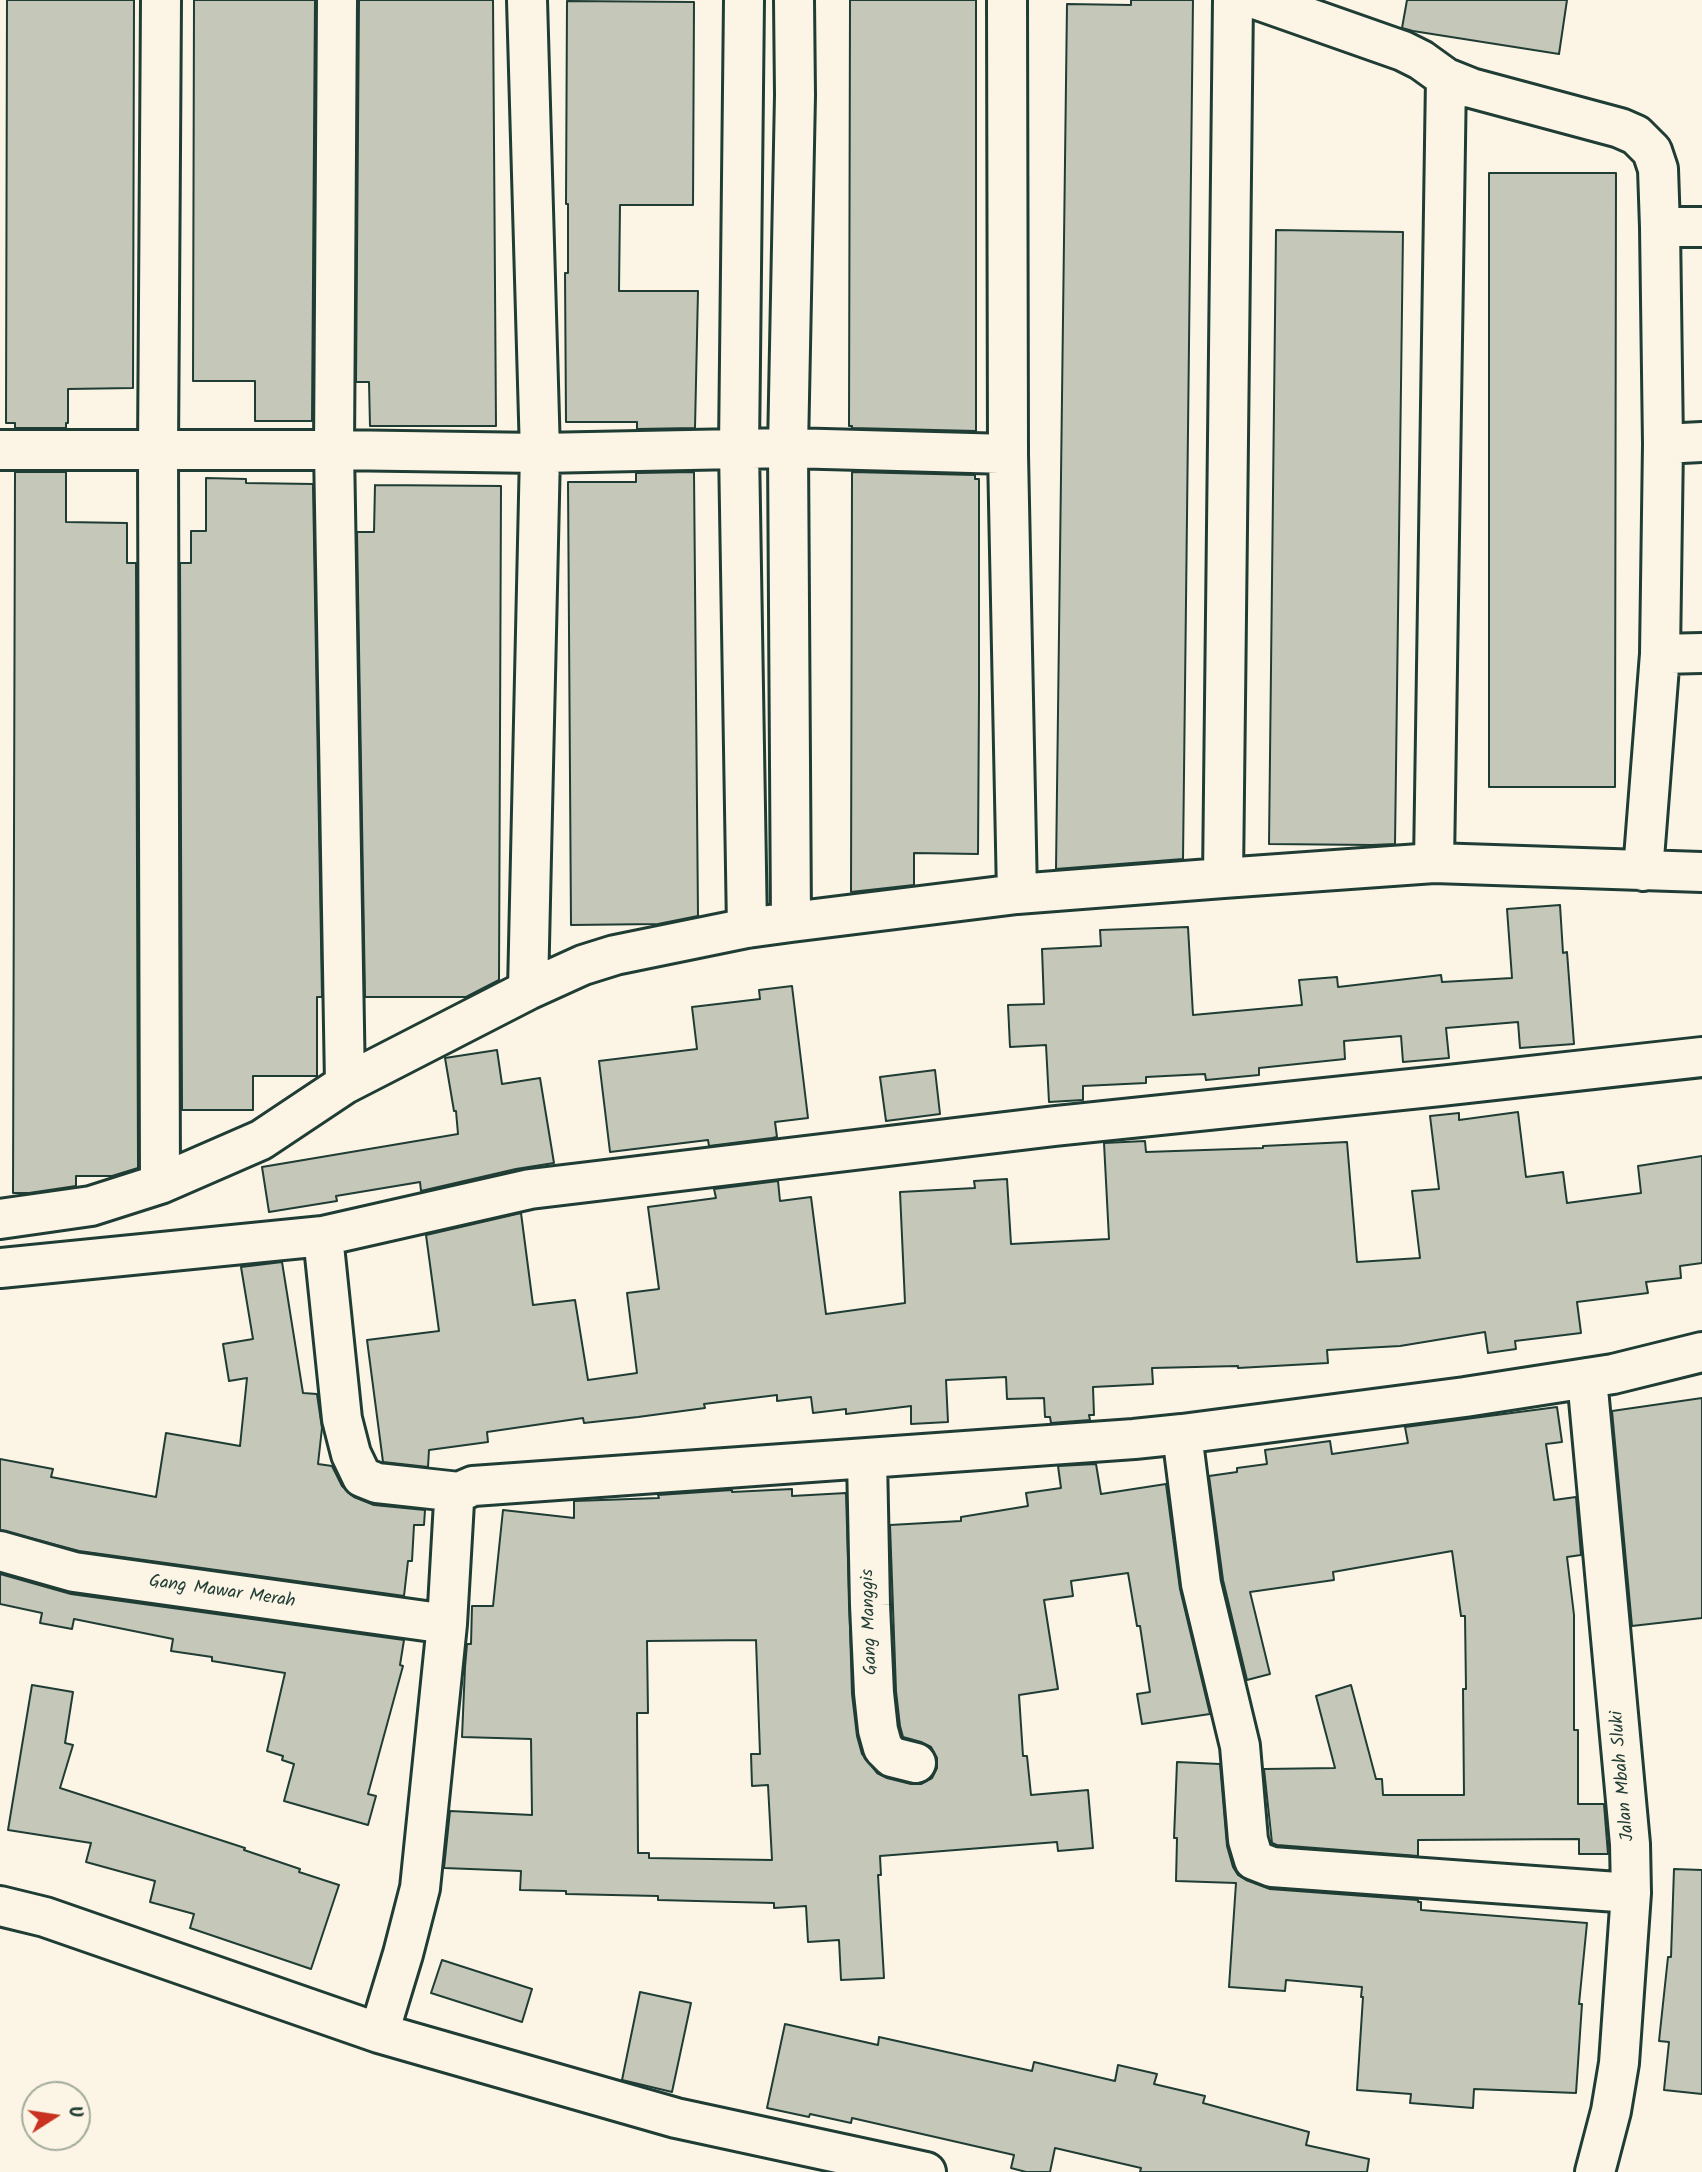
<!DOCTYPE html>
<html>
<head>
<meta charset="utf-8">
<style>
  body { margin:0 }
  #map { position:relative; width:1702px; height:2172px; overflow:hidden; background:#fcf5e5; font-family:Kalam,sans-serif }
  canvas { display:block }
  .north { position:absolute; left:21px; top:2081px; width:70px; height:70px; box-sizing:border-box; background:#fcf5e5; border:2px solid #a4ab9e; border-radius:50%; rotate:78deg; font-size:19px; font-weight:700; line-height:28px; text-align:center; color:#1f3d34 }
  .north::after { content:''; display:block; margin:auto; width:24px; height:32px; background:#c8321e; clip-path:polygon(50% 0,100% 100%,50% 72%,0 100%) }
</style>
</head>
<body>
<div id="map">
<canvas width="1702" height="2172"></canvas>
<div class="north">U</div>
</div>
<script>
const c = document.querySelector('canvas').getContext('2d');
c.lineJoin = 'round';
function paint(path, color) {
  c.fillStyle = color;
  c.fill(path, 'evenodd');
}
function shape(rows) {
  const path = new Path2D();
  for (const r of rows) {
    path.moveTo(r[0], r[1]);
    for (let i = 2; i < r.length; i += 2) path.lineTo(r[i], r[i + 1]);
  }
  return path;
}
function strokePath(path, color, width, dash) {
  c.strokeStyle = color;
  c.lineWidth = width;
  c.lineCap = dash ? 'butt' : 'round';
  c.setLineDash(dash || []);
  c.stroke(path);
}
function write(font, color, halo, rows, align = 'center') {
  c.font = font + ' Kalam,sans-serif';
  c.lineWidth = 7;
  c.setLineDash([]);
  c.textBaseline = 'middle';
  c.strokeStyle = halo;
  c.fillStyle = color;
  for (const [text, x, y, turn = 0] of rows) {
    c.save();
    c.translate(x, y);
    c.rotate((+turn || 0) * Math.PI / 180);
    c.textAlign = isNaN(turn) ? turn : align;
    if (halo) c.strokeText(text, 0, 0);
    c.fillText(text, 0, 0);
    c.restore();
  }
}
const building = shape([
  [7,0,134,0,133,388,68,389,68,423,66,423,66,428,15,428,15,423,6,423,7,0],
  [194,0,315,0,312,421,255,421,255,381,193,381,194,0],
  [359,0,493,0,496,426,370,426,369,382,356,382,359,0],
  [850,0,976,0,976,431,852,428,852,426,849,426,850,0],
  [1131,0,1193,0,1183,859,1056,869,1067,4,1131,5,1131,0],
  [1407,0,1567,0,1559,54,1413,31,1402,28,1407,0],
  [567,1,694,2,693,205,620,205,619,291,698,291,695,428,637,429,637,422,566,422,565,273,568,273,568,204,566,204,567,1],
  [1489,173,1616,173,1615,787,1489,787,1489,173],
  [1276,230,1403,232,1395,844,1372,845,1269,844,1276,230],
  [15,472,66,472,66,522,127,523,127,563,136,563,138,1168,112,1176,76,1176,76,1186,29,1193,13,1193,15,472],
  [694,472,698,916,658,924,571,925,568,482,636,482,636,473,694,472],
  [852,472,975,475,975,479,979,479,979,694,978,854,914,853,914,885,851,892,852,472],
  [206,478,246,479,246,483,313,484,322,997,317,997,317,1076,253,1076,253,1110,182,1110,180,563,191,563,191,531,206,531,206,478],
  [375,485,501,486,499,980,466,997,365,997,357,532,374,532,375,485],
  [1560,905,1563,953,1567,952,1574,1044,1520,1048,1518,1022,1446,1028,1449,1058,1403,1062,1401,1036,1344,1041,1345,1059,1259,1068,1259,1075,1206,1080,1205,1074,1146,1077,1146,1083,1083,1086,1083,1100,1049,1102,1046,1045,1010,1047,1008,1005,1044,1004,1042,949,1101,946,1100,930,1188,927,1193,1015,1302,1005,1299,980,1337,977,1338,987,1441,975,1442,982,1512,978,1507,909,1560,905],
  [792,986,808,1118,775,1122,777,1137,772,1138,709,1146,708,1140,610,1152,599,1061,697,1049,692,1007,760,999,759,990,792,986],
  [497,1050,502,1084,540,1078,554,1163,516,1169,421,1191,420,1182,336,1196,337,1201,269,1212,262,1167,458,1134,456,1111,454,1111,445,1058,497,1050],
  [935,1070,940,1114,886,1121,880,1077,935,1070],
  [1518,1112,1526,1177,1563,1172,1567,1203,1641,1193,1638,1166,1702,1156,1702,1263,1680,1266,1681,1278,1646,1282,1648,1293,1577,1302,1581,1333,1515,1341,1516,1349,1488,1353,1485,1332,1400,1346,1327,1350,1328,1363,1238,1368,1238,1366,1152,1368,1153,1384,1093,1387,1094,1415,1089,1415,1090,1420,1051,1423,1050,1417,1045,1417,1044,1398,1007,1399,1006,1377,946,1380,948,1422,911,1424,911,1406,846,1414,846,1409,813,1413,811,1397,777,1401,777,1395,704,1404,705,1408,638,1417,584,1423,583,1418,487,1432,488,1442,429,1450,428,1467,383,1462,367,1340,439,1331,426,1235,521,1213,533,1305,575,1300,588,1380,637,1373,627,1293,659,1289,648,1207,716,1198,714,1189,778,1181,780,1201,811,1197,826,1314,905,1303,900,1192,975,1188,974,1181,1007,1179,1011,1244,1109,1239,1104,1143,1145,1141,1146,1152,1263,1148,1263,1146,1347,1142,1357,1262,1420,1258,1412,1191,1439,1189,1430,1116,1459,1113,1459,1120,1518,1112],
  [282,1262,303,1393,317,1394,322,1428,318,1464,332,1466,342,1486,354,1497,374,1505,425,1510,424,1525,414,1525,412,1561,408,1561,404,1596,79,1551,0,1530,0,1459,53,1469,51,1477,156,1497,166,1433,240,1446,247,1378,229,1381,223,1344,253,1339,241,1267,282,1262],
  [1702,1398,1702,1618,1632,1626,1612,1411,1702,1398],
  [1557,1407,1562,1442,1546,1444,1554,1500,1576,1497,1581,1555,1567,1557,1574,1615,1574,1730,1578,1730,1578,1804,1604,1804,1608,1854,1579,1854,1579,1839,1418,1840,1418,1856,1277,1845,1272,1843,1264,1769,1335,1768,1316,1696,1351,1685,1376,1779,1382,1779,1383,1795,1464,1795,1463,1689,1466,1689,1465,1616,1461,1616,1452,1551,1333,1572,1334,1580,1250,1592,1270,1674,1247,1680,1223,1580,1209,1476,1237,1472,1237,1468,1267,1464,1265,1450,1330,1441,1332,1454,1408,1443,1405,1427,1557,1407],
  [1096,1464,1101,1494,1166,1484,1180,1589,1210,1714,1142,1724,1137,1694,1150,1692,1140,1626,1137,1626,1128,1573,1071,1581,1073,1596,1044,1600,1058,1689,1019,1695,1023,1756,1027,1756,1031,1795,1088,1790,1093,1848,1058,1851,1057,1842,880,1856,881,1875,878,1875,884,1978,841,1980,839,1940,808,1942,806,1906,774,1908,774,1903,658,1900,658,1896,566,1894,566,1891,520,1890,521,1871,444,1868,450,1811,532,1815,531,1739,462,1737,465,1667,467,1644,471,1644,472,1606,493,1606,503,1510,574,1518,574,1501,659,1498,658,1495,732,1490,732,1492,792,1489,792,1496,846,1493,852,1694,857,1736,862,1754,877,1773,887,1778,911,1784,921,1784,932,1778,937,1768,937,1758,931,1747,921,1742,903,1737,900,1726,896,1691,890,1525,961,1521,961,1517,1028,1506,1026,1493,1061,1488,1058,1466,1096,1464],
  [756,1640,760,1754,751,1754,752,1786,768,1785,772,1860,649,1858,649,1853,638,1853,637,1713,648,1713,647,1641,756,1640],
  [0,1574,71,1594,404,1640,400,1665,403,1666,368,1794,376,1796,368,1825,284,1801,294,1764,282,1760,283,1756,267,1751,285,1673,212,1661,212,1657,171,1651,173,1639,74,1619,72,1629,40,1623,42,1613,0,1604,0,1574],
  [32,1685,73,1692,65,1743,73,1745,60,1788,245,1848,244,1850,300,1869,299,1872,339,1885,311,1969,190,1928,194,1914,150,1902,155,1881,86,1862,91,1843,8,1830,32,1685],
  [1177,1762,1220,1764,1227,1846,1233,1867,1238,1875,1246,1880,1270,1889,1418,1900,1418,1902,1421,1902,1421,1910,1587,1923,1579,2004,1582,2004,1576,2093,1474,2089,1473,2108,1410,2103,1411,2094,1357,2090,1363,1997,1361,1997,1362,1987,1286,1980,1285,1991,1229,1987,1236,1883,1176,1881,1177,1838,1174,1838,1177,1762],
  [1674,1869,1702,1870,1702,2094,1664,2090,1669,2042,1659,2041,1668,1957,1671,1957,1674,1869],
  [442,1960,532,1989,522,2022,431,1993,442,1960],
  [640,1992,691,2003,672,2092,622,2080,640,1992],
  [785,2024,878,2045,879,2037,1032,2071,1034,2062,1115,2081,1118,2065,1157,2074,1154,2084,1205,2096,1203,2103,1309,2132,1306,2145,1369,2159,1367,2172,1140,2172,1141,2168,1055,2148,1050,2172,1026,2172,1011,2168,1014,2155,852,2118,851,2123,810,2114,809,2117,767,2108,785,2024]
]);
const minor = shape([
  [337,0,334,450,345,1084],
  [527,0,540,453,528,990],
  [744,0,739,449,747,928],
  [1007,0,1008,454,1017,894],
  [1258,0,1403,51,1421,60,1446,78,1471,88,1620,128,1636,135,1652,151,1658,169,1660,227,1663,444,1660,654,1643,871],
  [1660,227,1702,227],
  [1663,444,1702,442],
  [0,450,334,450,540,453,788,448,1008,454],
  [1660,654,1702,653],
  [1434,863,1446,78],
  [1223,878,1233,0],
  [791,922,788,448,795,95,794,0],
  [160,1184,158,451,161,0],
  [0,1219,91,1206,160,1184,261,1140,345,1084,528,990,583,965,615,955,747,928,791,922,1017,894,1223,878,1434,863,1702,872],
  [323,1236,342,1419,351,1454,362,1477,377,1483,459,1492],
  [0,1268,323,1236,530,1189,1055,1126,1440,1086,1702,1057],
  [1587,1378,1630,1844,1631,1893,1619,2063,1611,2111,1595,2172],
  [1182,1434,1201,1584,1240,1746,1248,1840,1254,1860,1272,1867,1631,1893],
  [867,1459,870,1605,874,1693,878,1730,883,1748,892,1757,916,1763],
  [0,1551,74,1572,447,1624],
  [0,1906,45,1917,379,2033,676,2118,926,2172],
  [379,2033,403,1954,420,1888,447,1624,454,1502,459,1492,473,1486,1134,1439,1182,1434,1465,1397,1613,1374,1702,1352]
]);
const streetNames = [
  ["Gang Mawar Merah",222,1593,8],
  ["Gang Manggis",871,1622,-92],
  ["Jalan Mbah Sluki",1624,1776,-95]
];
paint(building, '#c5c7b9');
strokePath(building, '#1f3d34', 2);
strokePath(minor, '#1f3d34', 44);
strokePath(minor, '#fcf5e5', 38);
write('18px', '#1f3d34', '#fcf5e5', streetNames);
</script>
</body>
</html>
